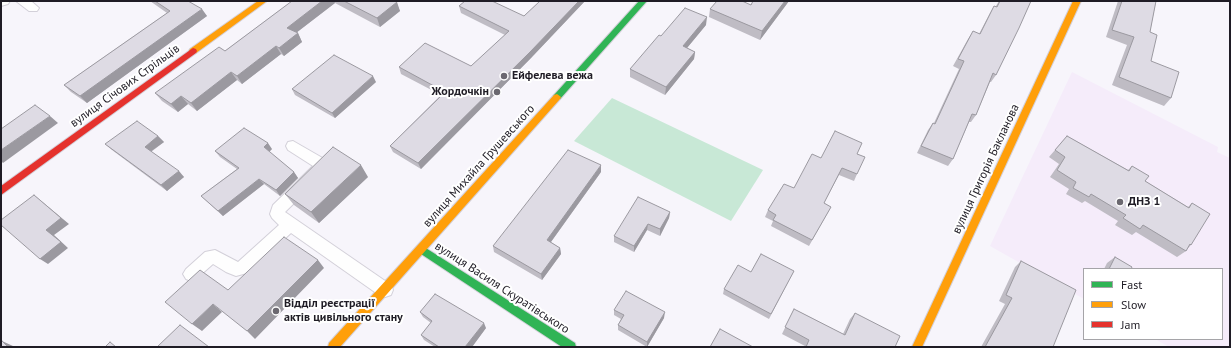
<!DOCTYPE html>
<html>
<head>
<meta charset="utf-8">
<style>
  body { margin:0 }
  #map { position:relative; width:1231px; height:348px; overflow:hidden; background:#f7f5fb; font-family:"PT Sans",sans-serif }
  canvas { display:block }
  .frame { position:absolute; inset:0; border:2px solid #1f1c25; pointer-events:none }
  .legend { position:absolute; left:1083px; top:268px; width:140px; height:72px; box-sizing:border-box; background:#fff; border:1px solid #a5a4a8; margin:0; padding:5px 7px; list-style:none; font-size:12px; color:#1f1c25 }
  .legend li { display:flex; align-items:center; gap:8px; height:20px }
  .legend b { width:20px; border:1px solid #a5a4a8 }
</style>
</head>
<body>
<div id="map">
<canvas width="1231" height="348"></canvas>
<div class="frame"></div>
<ul class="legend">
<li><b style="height:5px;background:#30b455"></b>Fast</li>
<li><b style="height:5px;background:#ff9f0a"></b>Slow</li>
<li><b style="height:5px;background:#e5322d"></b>Jam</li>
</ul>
</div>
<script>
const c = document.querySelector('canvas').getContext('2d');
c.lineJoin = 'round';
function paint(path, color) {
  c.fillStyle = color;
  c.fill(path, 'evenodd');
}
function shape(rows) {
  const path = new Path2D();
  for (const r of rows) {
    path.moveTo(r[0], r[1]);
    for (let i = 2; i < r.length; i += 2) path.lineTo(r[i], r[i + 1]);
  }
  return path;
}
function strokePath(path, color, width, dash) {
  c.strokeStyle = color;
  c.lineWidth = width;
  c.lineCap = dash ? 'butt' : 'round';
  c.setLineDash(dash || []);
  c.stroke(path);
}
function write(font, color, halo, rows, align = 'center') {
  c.font = font + ' "PT Sans",sans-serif';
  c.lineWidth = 4;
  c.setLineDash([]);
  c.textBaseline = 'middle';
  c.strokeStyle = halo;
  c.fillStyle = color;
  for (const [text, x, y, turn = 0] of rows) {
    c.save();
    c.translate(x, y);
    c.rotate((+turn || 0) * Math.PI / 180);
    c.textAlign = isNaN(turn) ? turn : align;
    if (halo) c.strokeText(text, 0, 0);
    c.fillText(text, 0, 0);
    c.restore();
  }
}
const education = shape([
  [1072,72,1218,147,1217,152,1230,158,1230,347,1169,347,1155,339,1222,339,1222,269,1084,269,1084,299,990,246]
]);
const green = shape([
  [612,98,763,170,731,221,574,141]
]);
const lane = shape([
  [1,1,10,1,8,4,1,6,1,1],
  [16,1,31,1,39,8,37,11,29,11,16,1],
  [293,141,326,160,328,164,323,175,285,212,391,285,393,290,391,295,385,297,379,295,291,233,247,273,236,276,226,272,213,264,196,279,191,281,186,279,183,274,186,269,205,252,215,250,238,262,279,225,272,218,270,214,273,205,313,166,288,150,286,146,288,142,293,141]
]);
const fast = shape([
  [639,1,647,1,560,99,554,99,553,97,554,95,639,1],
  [421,245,575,343,576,347,562,347,418,252,416,249,418,246,421,245]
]);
const slow = shape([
  [258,1,267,1,196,53,190,53,189,51,190,49,258,1],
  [1073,1,1081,1,922,347,912,347,1073,1],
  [557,94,561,97,560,99,340,347,328,347,329,343,554,95,557,94]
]);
const jam = shape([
  [193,48,196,49,197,51,196,53,1,195,1,186,193,48]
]);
const wall = shape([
  [150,1,188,1,207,16,87,103,71,92,64,85,167,13],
  [292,1,395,1,400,11,380,27,335,3,296,33,298,33,302,42,284,56,281,54,242,84,237,80,197,111,188,104,178,112,162,101,155,93,225,51],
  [540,1,585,1,531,58,421,169,393,152,390,146,441,95,401,74,399,67,471,66,505,35,461,13,459,6,524,16],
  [753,1,789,1,760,40,709,17,710,9,751,5],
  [999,1,1031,1,996,75,991,82,990,82,976,115,971,122,969,122,953,159,948,166,917,153,928,130,933,123,934,123,959,69,953,66,968,39,973,31,979,34,990,13,994,6,996,6],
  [1118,1,1156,1,1150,32,1151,61,1171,98,1164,106,1112,85,1127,45,1106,37],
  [706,25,687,48,695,52,694,59,665,95,630,77,630,69,661,36],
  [376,82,335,118,295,95,292,89],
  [158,136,164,142,151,152,184,177,167,191,112,150,105,144],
  [1067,136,1128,170,1132,166,1145,181,1188,207,1192,203,1191,245,1188,248,1186,251,1177,257,1136,232,1132,235,1115,225,1118,221,1085,201,1082,203,1066,194,1069,189,1050,177,1059,164,1049,157],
  [272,149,269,152,294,172,298,178,280,196,264,184,223,216,201,196,237,169,220,157,215,151],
  [857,154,857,174,854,181,839,175,824,203,831,207,809,246,771,226,773,221,765,217,768,210,794,188,821,158],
  [601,172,551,242,560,248,561,254,542,280,494,252,493,246],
  [368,177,319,223,294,205,285,194],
  [670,212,669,218,660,236,647,230,634,252,614,242,614,236],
  [1115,257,1131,269,1104,269,1107,263],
  [1021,261,1053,347,981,347,1005,304,999,301,1015,267],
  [794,271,769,319,723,294,724,289,751,272],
  [794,309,843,334,850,319,855,313,895,347,804,347,805,346,782,334],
  [614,310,664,318,647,347,618,330,618,325,621,319,614,315],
  [420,312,486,328,472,347,435,347,424,340,421,335,431,323,423,317]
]);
const shadedWall = shape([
  [322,1,334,1,335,3,292,36,287,28],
  [579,1,585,1,531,58,421,169,418,163],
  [785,1,789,1,760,40,762,31],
  [397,2,400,11,380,27,377,18],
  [202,9,207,16,87,103,80,96],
  [707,17,706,25,682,54,683,46],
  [298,33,302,42,284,56,279,48],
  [276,46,281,54,242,84,237,76],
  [695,52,694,59,665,95,666,87],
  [231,72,237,80,197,111,191,103],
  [373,76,376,82,335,118,332,113],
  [181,96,188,104,178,112,171,104],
  [50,116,58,123,3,163,1,161,1,150],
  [158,136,164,142,150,152,145,147],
  [268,143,272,149,268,153,264,147],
  [361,165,368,177,319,223,311,212],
  [601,165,601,172,548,246,547,240],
  [179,171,184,177,167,191,161,185],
  [294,172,298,178,280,196,276,190],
  [259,179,264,184,223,216,218,211],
  [34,195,69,224,54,235,68,248,48,264,40,259,46,230],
  [670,212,669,218,660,236,660,229],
  [648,224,647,230,634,252,634,246],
  [560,248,561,254,542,280,541,274],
  [318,260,324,268,255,339,247,331],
  [213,304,222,312,202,331,192,324],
  [665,312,664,318,647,347,647,342],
  [484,323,486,328,472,347,465,347],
  [2,341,13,346,14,347,8,347]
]);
const building = shape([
  [155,1,188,1,202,9,80,96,64,85,170,11,155,1],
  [292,1,322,1,287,28,298,33,279,48,276,46,237,76,231,72,191,103,181,96,171,104,155,93,219,47,225,51,292,1],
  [344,1,395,1,397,2,377,18,344,1],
  [465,1,492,1,524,16,540,1,579,1,530,52,418,163,390,146,445,92,399,67,425,43,471,66,509,31,459,6,465,1],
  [717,1,742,1,751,5,753,1,785,1,762,31,710,9,717,1],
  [1000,1,1031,1,1019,28,996,75,993,73,976,115,972,114,953,159,921,146,933,123,935,124,964,61,958,59,973,31,980,34,994,6,997,7,1000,1],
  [1122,1,1156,1,1150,32,1157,35,1151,61,1179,72,1171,98,1119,77,1134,37,1112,30,1122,1],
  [685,8,707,17,683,46,695,52,666,87,630,69,659,35,661,36,685,8],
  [334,55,373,76,332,113,292,89,334,55],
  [35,105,50,116,1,150,1,129,35,105],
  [137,121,158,136,145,147,179,171,161,185,105,144,137,121],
  [244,128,268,143,264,147,294,172,276,190,259,179,218,211,201,196,239,168,215,151,244,128],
  [835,131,862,143,857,154,865,157,857,174,842,168,824,203,831,207,812,240,773,220,776,215,768,210,784,184,794,188,812,154,821,158,835,131],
  [1067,136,1129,171,1132,166,1149,176,1145,181,1189,208,1192,203,1210,214,1191,245,1190,244,1186,251,1143,225,1140,229,1123,218,1126,215,1091,194,1089,197,1073,188,1076,182,1057,170,1065,157,1055,150,1067,136],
  [333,147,361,165,311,212,285,194,333,147],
  [568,150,601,165,547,240,560,248,541,274,493,246,568,150],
  [34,195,61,218,46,230,61,242,40,259,1,225,1,220,34,195],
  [638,197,670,212,660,229,648,224,634,246,614,236,638,197],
  [284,237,318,260,247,331,213,304,192,324,165,302,200,270,228,290,284,237],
  [761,254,794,271,771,314,724,289,738,265,751,272,761,254],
  [1115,257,1132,267,1131,269,1109,269,1115,257],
  [1021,261,1076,290,1053,347,985,347,1012,298,1006,295,1021,261],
  [626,291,665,312,647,342,618,325,624,315,614,310,626,291],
  [435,294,484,323,465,347,439,347,421,335,432,321,420,312,435,294],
  [794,309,845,335,855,313,900,336,895,347,806,347,809,340,785,327,794,309],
  [180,325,209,347,157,347,180,325],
  [720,329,753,347,710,347,720,329],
  [2,341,8,347,1,347,1,342,2,341],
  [110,342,116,347,105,347,110,342]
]);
const markers = [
  [504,76,4,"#6b6870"],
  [497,92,4,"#6b6870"],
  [1120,202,4,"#6b6870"],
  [276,311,4,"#6b6870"]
];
const poiNames = [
  ["Ейфелева вежа",512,76],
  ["Жордочкін",489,92,"right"],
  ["ДНЗ 1",1128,202],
  ["Відділ реєстрації",284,304],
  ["актів цивільного стану",284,318]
];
const streetNames = [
  ["вулиця Січових Стрільців",125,86,-36],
  ["вулиця Михайла Грушевського",479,166,-48],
  ["вулиця Григорія Бакланова",986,169,-65],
  ["вулиця Василя Скуратівського",502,288,33]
];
paint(education, '#f5ecfa');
paint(green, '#c8e8d6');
strokePath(lane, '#d3d0d9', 2);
strokePath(fast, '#d3d0d9', 2);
strokePath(slow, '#d3d0d9', 2);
strokePath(jam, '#d3d0d9', 2);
paint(lane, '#fefefe');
paint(fast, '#30b455');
paint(slow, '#ff9f0a');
paint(jam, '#e5322d');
paint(wall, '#bfbcc4');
paint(shadedWall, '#9b99a0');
paint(building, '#dedbe4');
strokePath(building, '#9b99a0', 1);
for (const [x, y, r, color] of markers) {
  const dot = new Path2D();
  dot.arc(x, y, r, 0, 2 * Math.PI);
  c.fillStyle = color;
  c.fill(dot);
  strokePath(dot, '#fff', 1.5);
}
write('bold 12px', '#1f1c25', '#fff', poiNames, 'left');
write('12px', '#1f1c25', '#fff', streetNames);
</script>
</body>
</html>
